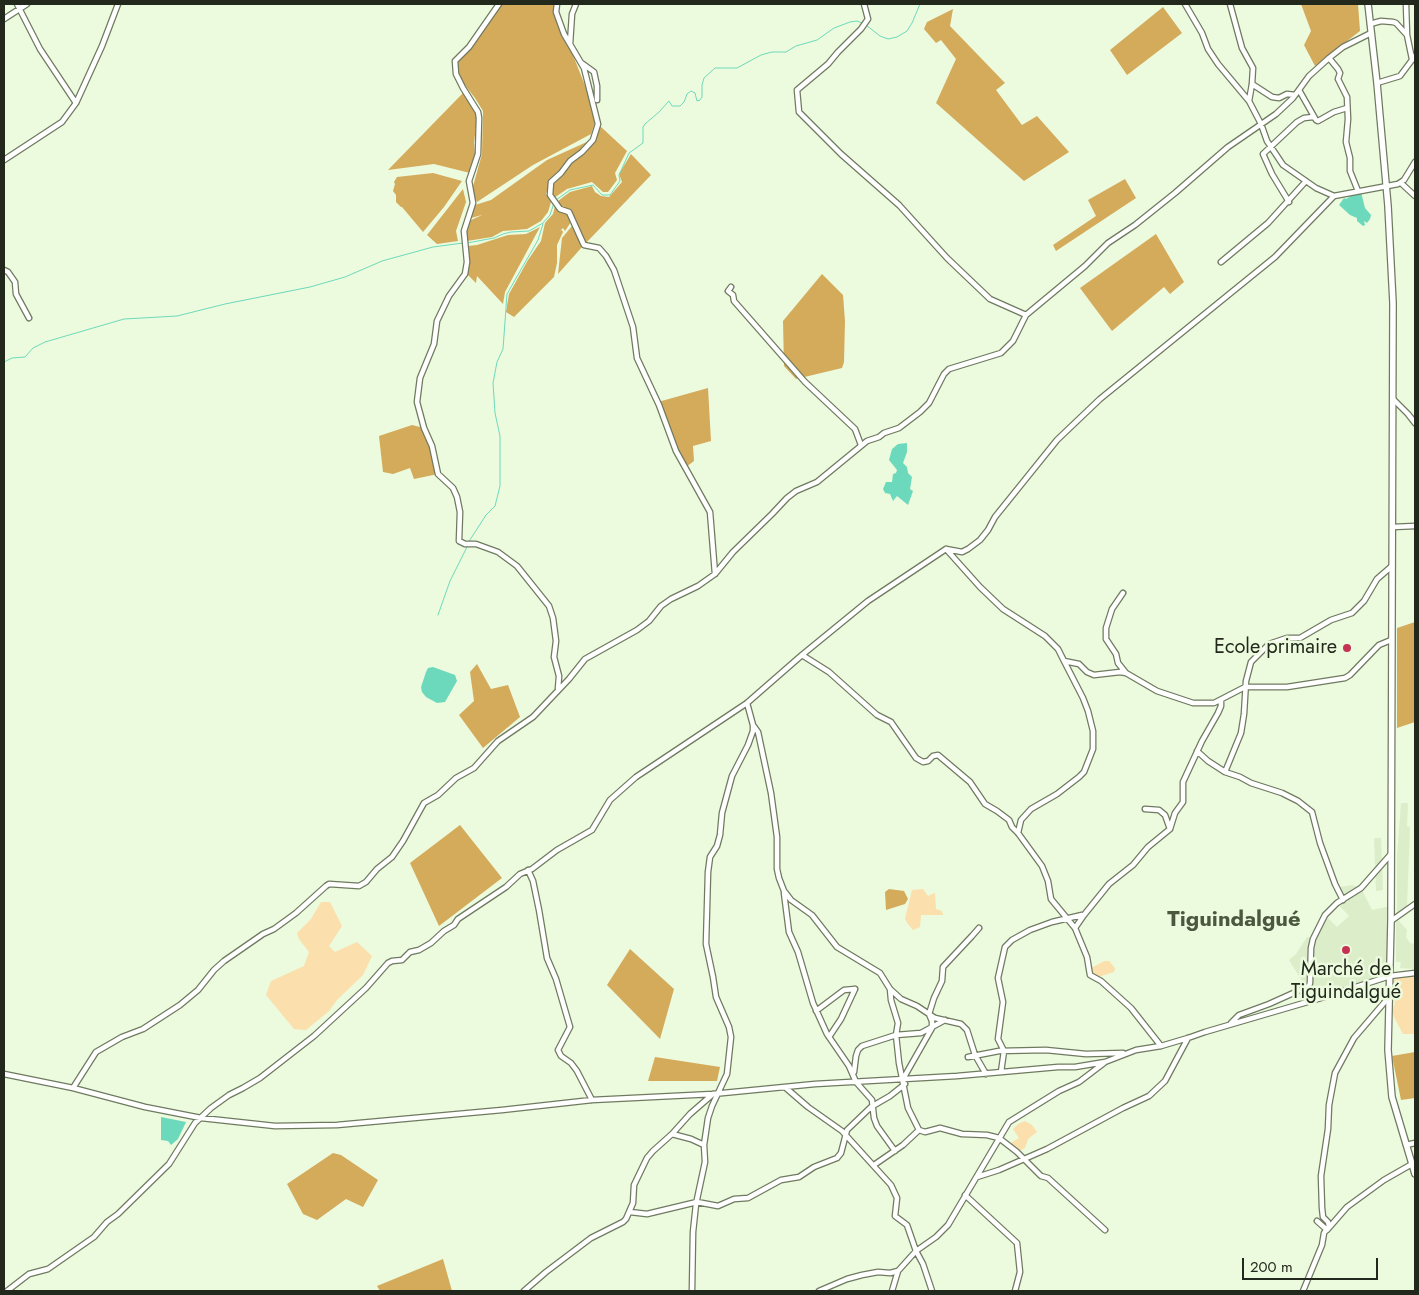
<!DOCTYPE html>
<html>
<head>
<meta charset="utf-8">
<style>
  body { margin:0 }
  #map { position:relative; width:1419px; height:1295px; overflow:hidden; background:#ecfadd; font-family:Jost,sans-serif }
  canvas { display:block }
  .frame { position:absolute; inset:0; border:5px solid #23281d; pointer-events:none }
  .scale { position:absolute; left:1242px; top:1258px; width:136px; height:22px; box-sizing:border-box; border:2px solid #23281d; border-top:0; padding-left:6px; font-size:15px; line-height:18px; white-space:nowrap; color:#23281d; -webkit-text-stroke:4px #ecfadd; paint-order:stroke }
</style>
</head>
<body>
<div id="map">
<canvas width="1419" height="1295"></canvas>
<div class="frame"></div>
<div class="scale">200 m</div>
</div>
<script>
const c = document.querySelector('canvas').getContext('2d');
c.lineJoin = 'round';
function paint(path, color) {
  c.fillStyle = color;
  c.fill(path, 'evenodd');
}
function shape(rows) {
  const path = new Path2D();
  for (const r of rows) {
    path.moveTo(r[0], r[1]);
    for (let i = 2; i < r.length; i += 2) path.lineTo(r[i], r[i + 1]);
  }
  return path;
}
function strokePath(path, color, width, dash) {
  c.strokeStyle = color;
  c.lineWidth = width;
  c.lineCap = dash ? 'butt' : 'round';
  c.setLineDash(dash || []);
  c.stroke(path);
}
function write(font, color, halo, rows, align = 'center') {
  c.font = font + ' Jost,sans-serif';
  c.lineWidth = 5;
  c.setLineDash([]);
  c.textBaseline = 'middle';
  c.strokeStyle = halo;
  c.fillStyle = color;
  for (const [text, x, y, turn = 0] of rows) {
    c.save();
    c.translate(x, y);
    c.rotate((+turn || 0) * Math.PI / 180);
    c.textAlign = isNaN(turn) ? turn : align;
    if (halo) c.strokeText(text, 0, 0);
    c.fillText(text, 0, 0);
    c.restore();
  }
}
const built = shape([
  [1401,803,1408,803,1407,826,1410,827,1407,906,1406,909,1397,913,1397,857],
  [1374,838,1381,838,1383,890,1376,891],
  [1352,885,1361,888,1372,910,1391,906,1390,976,1310,1001,1304,984,1289,960,1296,954,1307,937,1313,939,1325,915,1337,927,1349,916,1337,903,1343,900,1336,892,1341,887],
  [1398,920,1407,930,1406,937,1410,943,1415,944,1415,969,1400,968,1401,962,1396,962,1396,922]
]);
const green = shape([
  [923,889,928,896,935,893,936,909,942,911,943,915,921,915,920,927,913,930,908,924,905,919,912,890],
  [321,902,330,902,342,926,329,946,335,952,357,942,372,956,363,975,337,1000,329,1011,306,1030,294,1029,266,995,271,981,304,966,309,952,299,939,297,933,311,919],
  [1104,961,1109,961,1115,968,1114,972,1095,978,1088,970],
  [1415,973,1415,1034,1403,1034,1394,1017,1392,1010,1395,1004,1392,982,1401,974],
  [1025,1121,1032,1125,1037,1132,1028,1139,1025,1148,1017,1152,1007,1145,1019,1138,1013,1129,1018,1124]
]);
const forest = shape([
  [499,4,557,4,556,12,597,116,591,134,533,165,477,202,472,190,482,154,483,111,475,98,456,74,455,61,469,47],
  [1301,4,1358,4,1360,31,1315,66,1304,45,1311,31],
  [1163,7,1182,33,1127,75,1110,50],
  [953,9,950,26,1005,83,996,90,1022,125,1037,116,1069,152,1024,181,936,103,956,59,941,40,936,43,924,29,927,22],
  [463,93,476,112,477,118,474,143,475,154,470,173,434,164,388,170],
  [600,126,627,151,615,173,617,180,608,192,603,192,592,182,567,189,554,198,552,192,554,183,572,162,595,141],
  [589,141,550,181,546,194,551,202,548,212,541,221,527,229,503,231,492,237,467,241,466,231,469,221,482,215,471,218,475,205,491,200,547,160],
  [631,154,651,175,586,243,571,210,561,207,558,201,570,192,592,186,595,192,601,196,609,197,622,182,619,174],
  [433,173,462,181,444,207,423,232,402,207,401,207,396,202,396,195,393,191,395,184,394,182,397,177],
  [1125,179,1136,198,1056,251,1053,245,1096,216,1088,200],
  [463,189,466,202,456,231,458,241,437,244,427,235],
  [555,206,560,212,566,213,571,222,565,231,563,228,560,231,562,230,563,232,557,245,557,263,554,277,514,317,506,312,509,294,528,260,541,241,545,223,553,214],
  [572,226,582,247,558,274,562,238],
  [540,227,505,292,503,304,477,276,476,283,467,274,468,246,477,245,508,235,526,234],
  [1156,234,1184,282,1170,294,1164,287,1112,331,1080,288],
  [822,274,843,295,845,321,844,362,842,368,796,379,784,366,783,321],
  [708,388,711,441,693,446,694,461,686,467,676,451,658,402],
  [412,425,424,428,432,446,438,474,414,479,410,468,393,474,383,472,379,436],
  [1414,584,1415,584,1415,722,1397,728,1397,628,1415,622],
  [477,664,491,689,508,685,520,717,483,748,459,715,474,701,470,672],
  [460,825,502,878,439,926,410,863],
  [889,889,904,891,908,899,905,904,886,910,885,892],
  [630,949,674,989,660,1039,607,985],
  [1415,1052,1415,1098,1401,1100,1392,1056],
  [655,1057,720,1067,717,1081,648,1081],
  [333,1153,341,1155,378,1180,363,1207,346,1199,317,1220,303,1214,287,1184],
  [443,1259,452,1291,380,1291,377,1286]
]);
const water = shape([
  [1357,192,1361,192,1365,208,1371,215,1370,219,1367,223,1364,221,1365,225,1363,226,1357,221,1357,218,1350,215,1339,205,1344,198,1346,199],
  [907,443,907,452,903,463,907,467,908,473,912,477,910,489,913,491,908,505,897,496,893,501,890,494,885,493,883,489,886,482,892,482,893,474,896,473,897,470,889,460,892,449,898,444],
  [433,667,455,675,457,681,445,702,437,703,426,697,422,692,421,687,426,672,428,668],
  [161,1117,186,1122,178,1139,171,1145,168,1141,161,1140]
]);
const stream = shape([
  [866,25,880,36,888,39,897,37,907,31,912,23,920,4],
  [556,200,570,190,593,185,602,195,610,195,620,181,619,175,629,153,643,143,643,127,645,124,659,112,669,101,672,106,680,106,684,102,687,94,691,91,695,93,697,101,700,100,702,97,702,85,704,78,715,68,737,68,761,55,772,52,786,52,796,46,817,40,834,28,850,22,857,21,862,23],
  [467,243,494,238,503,234,511,232,529,231,543,223,550,215,554,203],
  [4,362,12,358,25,357,33,348,45,342,124,319,177,316,225,304,310,287,345,277,382,261,433,247,463,243],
  [468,543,486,515,495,506,500,486,500,436,495,413,493,383,497,362,503,349,507,294,538,240,543,224],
  [438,615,450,581,467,547]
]);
const street = shape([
  [17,4,40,49,76,103],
  [499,4,469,47,455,61,456,74,463,88,478,112,479,118,478,154,469,181,473,203,464,231,467,262,465,274,449,296,437,321,434,344,420,378,417,402,424,428,432,446,438,474,453,488,457,497,460,512,459,541,465,544,476,544,498,552,517,566,549,606,553,618,556,641,554,657,559,676,558,689],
  [557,4,556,12,564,34,584,68,598,124,593,140,582,152,570,161,561,173,551,182,550,195,560,209,569,212,583,243,584,245,599,248,606,256,614,270,633,327,637,358,659,405,676,451,710,512,715,574],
  [864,4,868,19,861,29,838,52,828,64,797,90,799,112,841,154,899,205,947,258,990,299,1026,315],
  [1185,4,1202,33,1208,49,1218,64,1249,101,1261,124,1267,141,1283,165,1316,188,1334,196],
  [1230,4,1242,48,1253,68,1252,84,1249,101],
  [1406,4,1407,35,1412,59],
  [4,19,27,4],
  [1370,24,1381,21,1393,22,1396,23,1406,34],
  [570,44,572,14,576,4],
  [1329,58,1338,69,1340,73,1338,79,1347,97,1348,119,1346,142,1350,158,1350,171,1358,191],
  [583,64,594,72,597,86,597,100],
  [1377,83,1400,76,1415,56],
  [1252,84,1272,97,1279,98,1287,94,1295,95],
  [1299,90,1316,120,1318,121,1334,112,1347,108],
  [4,160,62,122,76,103,102,46,118,4],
  [1401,183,1415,196],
  [1289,202,1272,174,1263,154,1297,122,1304,118,1313,117],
  [1221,262,1268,223,1306,181],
  [4,270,8,272,15,282,16,294,29,318],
  [731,287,728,291,733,295,734,301,805,382,855,429,861,445],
  [1393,399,1408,414,1415,423],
  [1393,527,1415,526],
  [946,549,980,587,1003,609,1045,636,1058,649,1064,661,1079,664,1087,672,1094,675,1120,672,1126,673],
  [1123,593,1112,609,1106,628,1106,639,1116,654,1118,663,1126,673,1157,691,1193,703,1214,703,1245,687,1287,687,1345,678,1350,675,1379,645,1391,640],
  [802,655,829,672,877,715,891,722,916,758,923,762,928,761,933,756,938,755,970,782,985,804,997,811,1009,820,1012,827,1018,833,1042,866,1048,881,1051,899,1075,928,1087,957,1090,975,1101,981,1131,1008,1161,1046],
  [753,725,758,732,771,793,777,837,777,869,779,878,784,891,791,900,812,915,837,947,880,973,890,989,901,999,917,1006,935,1018,961,1024,967,1030,975,1055,986,1074],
  [1197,751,1208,761,1225,772,1240,777,1251,783,1282,793,1298,801,1312,812,1320,843,1335,884,1343,900],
  [1225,772,1241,733,1244,714,1246,681,1251,662,1269,644,1287,638,1300,638,1331,620,1352,613,1364,601,1377,579,1392,566],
  [1145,809,1159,810,1165,815,1170,829],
  [1018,833,1021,820,1031,809,1057,794,1079,777,1084,772,1093,749,1093,731,1088,711,1083,698,1064,661],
  [528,870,533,881,539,910,547,958,556,979,570,1027,558,1050,561,1056,571,1063,577,1071,592,1100],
  [784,893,789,932,798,952,813,1003,827,1034,849,1066,856,1082,872,1100,874,1118,877,1126,895,1151],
  [1391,921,1415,904],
  [1075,928,1084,915,1109,884,1133,865,1148,847,1170,829,1175,813,1183,802,1183,782,1202,741,1218,713,1221,706,1221,700],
  [890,989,891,1000,898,1023,896,1035,899,1063,908,1108,919,1130,925,1132,940,1128,962,1134,987,1135,999,1138,1017,1152,1041,1176,1048,1178,1105,1230],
  [816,1011,844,990,855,989],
  [1231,1023,1239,1015,1269,1004,1309,986,1310,983,1311,948,1313,939,1325,915,1337,903,1361,888,1391,854],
  [829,1037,841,1019,855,989],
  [968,1057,999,1051,1046,1050,1086,1054,1123,1053],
  [854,1072,856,1056,858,1050,862,1046,896,1035,921,1033,945,1020],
  [1001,1072,1004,1051,998,1039,1003,1002,998,978,1005,947,1012,940,1030,930,1052,922,1082,915],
  [4,1074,73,1088,145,1107,201,1118,275,1126,337,1125,502,1110,592,1100,713,1094,815,1084,957,1076,1058,1067,1075,1067,1105,1062,1136,1050,1161,1046,1188,1038,1205,1032,1328,996,1390,976,1415,973],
  [903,1079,932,1028,932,1021,929,1014,934,998,942,981,943,967,972,936,979,928],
  [73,1088,96,1052,122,1037,143,1029,180,1005,198,990,214,970,224,961,263,934,274,929,296,913,326,886,329,884,359,886,366,882,377,869,392,857,403,841,424,803,438,795,456,778,474,768,498,741,533,717,569,679,585,659,637,630,649,621,661,606,671,599,698,586,715,574,733,552,772,514,787,498,796,491,817,482,867,441,879,437,884,433,899,428,920,412,929,403,944,374,949,369,1001,353,1013,341,1026,315,1085,266,1108,243,1135,225,1175,193,1228,147,1276,114,1293,98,1309,76,1329,58,1343,47,1371,33],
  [786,1088,808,1107,842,1131,891,1185,897,1198,895,1216,907,1225,916,1251,923,1264,932,1291],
  [672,1134,691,1139,704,1145],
  [1406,1145,1415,1143],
  [874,1165,903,1145,919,1130],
  [977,1177,999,1170,1047,1149,1123,1108,1149,1096,1165,1081,1188,1038],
  [965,1195,1017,1243,1020,1272,1015,1291],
  [630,1212,647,1214,697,1202,718,1206,734,1199,748,1198,781,1180,799,1177,814,1167,837,1158,841,1153,847,1130,871,1107,890,1096,905,1084],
  [1317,1221,1326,1229],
  [1327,1230,1347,1207,1384,1180,1412,1164],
  [7,1291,29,1274,48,1269,94,1237,107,1222,118,1214,169,1164,195,1123,211,1108,229,1095,243,1088,260,1078,314,1036,366,988,388,963,392,961,402,960,410,952,419,950,431,943,444,931,454,925,458,919,506,887,520,874,532,869,557,850,592,830,610,800,636,777,747,703,802,655,868,601,946,549,962,552,968,549,980,540,988,530,995,517,1057,440,1100,399,1275,257,1334,196,1398,184,1404,180,1415,162],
  [524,1291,546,1272,591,1238,623,1222,626,1219,633,1203,634,1185,647,1158,653,1151,672,1134,690,1114,713,1094],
  [692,1291,693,1232,696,1204,705,1162,704,1145,708,1118,712,1106,727,1074,731,1037,729,1027,716,997,713,977,706,944,708,872,710,857,717,846,720,835,722,813,732,776,748,745,753,731,753,725,747,703],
  [819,1291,847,1279,862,1275,878,1272,890,1273,898,1271],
  [892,1291,898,1271,916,1251,936,1237,948,1225,1009,1122,1059,1091,1079,1082,1104,1063],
  [1303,1291,1322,1245,1324,1233,1329,1226,1328,1222,1323,1217,1322,1208,1321,1176,1328,1129,1329,1105,1335,1073,1354,1038,1389,997]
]);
const secondary = shape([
  [1368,4,1377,83,1388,206,1393,303,1391,921,1388,1050,1392,1097,1415,1174]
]);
const markers = [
  [1347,648,5,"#c43452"],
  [1346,950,5,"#c43452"]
];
const poiNames = [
  ["Ecole primaire",1337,648],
  ["Marché de",1346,970,"center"],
  ["Tiguindalgué",1346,993,"center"]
];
const quarterNames = [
  ["Tiguindalgué",1234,921]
];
paint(built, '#dcedca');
paint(green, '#fbdfac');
paint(forest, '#d4aa5b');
paint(water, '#6dd9bc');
strokePath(stream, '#6dd9bc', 1);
strokePath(street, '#6f7a61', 7);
strokePath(secondary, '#6f7a61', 8);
strokePath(street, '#fff', 4.5);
strokePath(secondary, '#fff', 5.5);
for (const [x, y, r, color] of markers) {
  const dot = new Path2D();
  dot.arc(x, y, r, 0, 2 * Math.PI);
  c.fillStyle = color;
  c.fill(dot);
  strokePath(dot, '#ecfadd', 2);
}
write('20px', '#23281d', '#ecfadd', poiNames, 'right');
write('bold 22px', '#4c573f', '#ecfadd', quarterNames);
</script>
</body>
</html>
